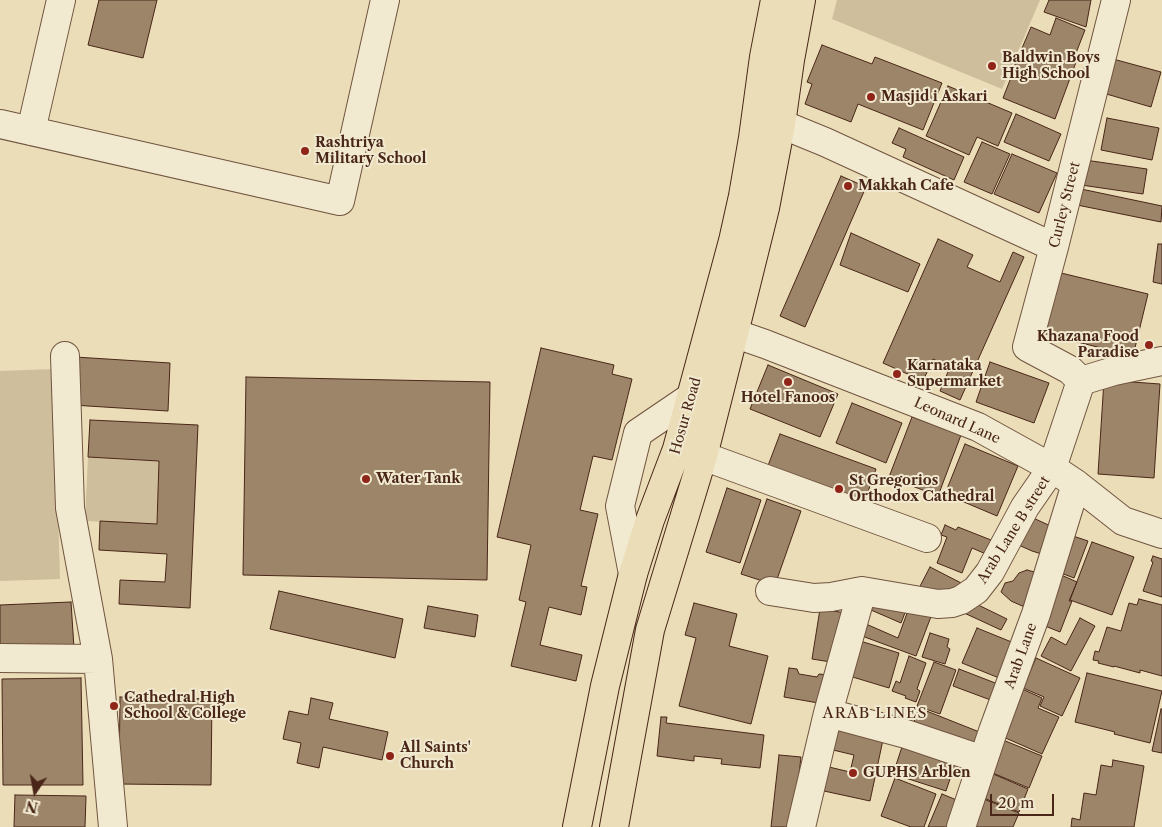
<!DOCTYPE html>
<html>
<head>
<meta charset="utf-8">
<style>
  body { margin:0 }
  #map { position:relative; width:1162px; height:827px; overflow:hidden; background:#eaddb7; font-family:"Libre Caslon Text",serif }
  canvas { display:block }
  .north { position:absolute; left:10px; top:767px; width:50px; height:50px; -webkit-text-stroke:4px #f1e9d0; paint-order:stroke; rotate:192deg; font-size:14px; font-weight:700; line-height:20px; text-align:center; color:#492617 }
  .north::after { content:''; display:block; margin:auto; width:18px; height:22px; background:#492617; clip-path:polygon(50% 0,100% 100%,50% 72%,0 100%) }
  .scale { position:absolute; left:990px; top:794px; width:64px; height:22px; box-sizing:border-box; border:2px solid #492617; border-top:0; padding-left:6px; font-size:15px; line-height:18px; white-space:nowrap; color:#492617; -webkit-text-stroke:4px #f1e9d0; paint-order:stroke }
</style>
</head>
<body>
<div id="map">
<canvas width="1162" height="827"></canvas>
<div class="north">N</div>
<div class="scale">20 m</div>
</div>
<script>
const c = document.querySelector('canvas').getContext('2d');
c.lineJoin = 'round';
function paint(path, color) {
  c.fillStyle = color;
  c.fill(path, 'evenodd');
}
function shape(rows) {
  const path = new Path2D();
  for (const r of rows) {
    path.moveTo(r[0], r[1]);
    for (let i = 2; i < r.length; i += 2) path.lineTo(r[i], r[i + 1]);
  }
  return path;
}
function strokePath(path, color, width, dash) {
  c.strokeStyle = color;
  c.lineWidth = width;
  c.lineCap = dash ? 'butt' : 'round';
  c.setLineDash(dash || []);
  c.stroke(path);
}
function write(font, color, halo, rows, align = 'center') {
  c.font = font + ' "Libre Caslon Text",serif';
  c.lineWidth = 4;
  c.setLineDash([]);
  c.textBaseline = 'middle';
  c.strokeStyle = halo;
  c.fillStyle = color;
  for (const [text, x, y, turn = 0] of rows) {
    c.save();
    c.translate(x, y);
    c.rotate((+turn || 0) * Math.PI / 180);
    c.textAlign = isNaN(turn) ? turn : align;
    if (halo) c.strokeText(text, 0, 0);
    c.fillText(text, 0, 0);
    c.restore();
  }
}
const green = shape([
  [837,0,1040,0,1002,89,832,19],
  [54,369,60,579,0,581,0,371],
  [88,457,159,461,157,524,85,521]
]);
const building = shape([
  [99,0,157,0,143,58,88,45,99,0],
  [1049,0,1091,0,1086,27,1044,12,1049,0],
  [1056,18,1085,30,1076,53,1079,54,1055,119,1003,98,1012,75,1011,74,1031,27,1050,35,1056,18],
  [822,45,872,64,875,57,942,83,923,130,858,104,851,122,805,104,812,84,807,82,822,45],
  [1113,59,1161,72,1151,107,1103,93,1113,59],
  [948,86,1012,113,998,146,977,137,969,155,926,136,948,86],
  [1016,114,1061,134,1049,161,1004,142,1016,114],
  [1107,118,1159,128,1152,160,1101,150,1107,118],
  [899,128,964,157,954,180,903,157,906,149,892,143,899,128],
  [982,142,1010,154,992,194,964,182,982,142],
  [1012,154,1057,173,1039,213,994,194,1012,154],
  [1085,160,1147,169,1143,194,1081,185,1085,160],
  [841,176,866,187,805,327,780,316,841,176],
  [1081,189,1162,206,1161,222,1077,205,1081,189],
  [851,233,920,264,908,292,840,265,851,233],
  [938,239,973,255,967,267,1000,282,1013,252,1024,257,960,400,940,391,950,367,933,359,923,381,883,363,938,239],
  [1158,244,1162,244,1162,284,1153,282,1158,244],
  [1057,272,1148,294,1133,356,1042,333,1057,272],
  [541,348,614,365,612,374,632,379,612,460,593,456,580,510,598,514,581,586,587,587,581,615,549,607,540,645,582,655,576,681,511,666,526,602,519,600,531,545,497,537,541,348],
  [75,357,170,363,168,411,72,405,75,357],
  [990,362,1049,383,1034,423,976,402,990,362],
  [768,365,838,394,820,437,750,409,768,365],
  [246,377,490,382,487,580,243,575,246,377],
  [1104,380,1160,384,1154,478,1098,474,1104,380],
  [852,403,902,423,886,463,836,443,852,403],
  [912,417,961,435,938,496,889,477,912,417],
  [90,420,198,425,190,608,119,604,120,580,165,582,167,554,99,550,100,521,157,524,159,461,88,457,90,420],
  [780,434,876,469,863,506,766,471,780,434],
  [965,444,1018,466,997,516,945,494,965,444],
  [727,488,761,500,740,563,706,552,727,488],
  [767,499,801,511,775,585,741,574,767,499],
  [1031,517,1055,528,1048,556,1032,551,1014,543,1031,517],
  [945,525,956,530,958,527,991,540,986,554,972,548,962,573,937,563,947,537,941,535,945,525],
  [1067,534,1088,541,1074,578,1053,570,1067,534],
  [1092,542,1134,557,1112,615,1070,600,1092,542],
  [1153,556,1162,559,1162,597,1143,591,1153,562,1151,561,1153,556],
  [930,567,967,586,932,598,917,592,930,567],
  [1027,570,1042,574,1029,609,1011,601,1001,592,1005,583,1013,581,1019,573,1027,570],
  [1059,574,1077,582,1069,601,1072,601,1060,632,1040,624,1059,574],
  [279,591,403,619,395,658,270,629,279,591],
  [1139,599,1162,605,1162,676,1140,670,1140,673,1114,666,1114,667,1098,663,1099,661,1093,660,1095,651,1099,652,1107,627,1121,631,1129,603,1137,605,1139,599],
  [968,600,1007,619,1001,630,962,612,968,600],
  [71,602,74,648,0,651,0,605,71,602],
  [876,602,908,605,901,623,871,610,876,602],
  [694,603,737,614,729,646,768,656,751,724,679,706,696,638,685,635,694,603],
  [910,605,932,614,916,656,862,636,866,624,898,638,910,605],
  [428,606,478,615,475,637,424,628,428,606],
  [820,609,846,613,837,663,812,659,820,609],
  [1080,618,1095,626,1071,671,1041,656,1051,637,1066,645,1080,618],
  [977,628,1019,645,1004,680,962,663,977,628],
  [930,633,949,639,947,647,950,649,945,664,922,657,930,633],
  [857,640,899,653,889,688,846,675,857,640],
  [909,656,926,663,917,689,920,691,916,702,905,698,906,696,892,691,896,681,900,683,909,656],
  [1036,658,1080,678,1062,716,1040,706,1044,697,1023,688,1036,658],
  [934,662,956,670,940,714,917,706,934,662],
  [789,668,797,669,799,674,817,677,819,674,828,675,824,704,784,697,789,668],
  [959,669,1003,686,996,702,953,686,959,669],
  [1087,673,1162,691,1150,743,1114,734,1115,732,1075,722,1087,673],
  [81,678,83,785,3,785,2,679,81,678],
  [1022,689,1042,698,1038,708,1059,717,1042,754,1001,736,1022,689],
  [120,697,212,699,211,785,119,784,120,697],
  [311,698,333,703,329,719,388,732,382,760,323,747,319,768,297,763,301,743,283,739,289,711,308,715,311,698],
  [919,708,987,735,981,754,911,730,919,708],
  [1161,709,1162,709,1162,753,1152,751,1161,709],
  [661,717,667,717,666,723,764,735,760,768,721,764,722,759,694,756,694,761,657,756,661,717],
  [838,725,884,735,870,801,824,791,829,767,850,772,854,755,833,750,838,725],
  [905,738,958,755,946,791,893,774,905,738],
  [1003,740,1042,756,1029,788,990,772,1003,740],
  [779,755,801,757,793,827,771,827,779,755],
  [1113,760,1144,766,1134,827,1071,827,1072,818,1080,820,1084,793,1096,795,1101,765,1112,767,1113,760],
  [991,773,1028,789,1019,812,981,797,991,773],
  [895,778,936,794,924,827,911,827,881,816,895,778],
  [942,794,964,803,953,827,928,827,942,794],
  [15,795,86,796,85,827,14,827,15,795],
  [981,798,1019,813,1013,827,970,827,981,798]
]);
const minor = shape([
  [0,124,340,201,385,0],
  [781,124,825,142,1054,247],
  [31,131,61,0],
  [713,326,765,344,978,427,1052,468,1076,484,1123,521,1162,534],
  [65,356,70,508,98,659,113,827],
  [1081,381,1070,370,1027,347,1054,247,1116,0],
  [1081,381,1114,371,1162,361],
  [703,456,927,538],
  [633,574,620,506,638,433,691,397],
  [770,591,814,598,831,597,862,591,938,604,952,603,961,600,976,590,990,572,1025,507,1052,468,1081,381],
  [0,658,98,659],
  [828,713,906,734,983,760],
  [801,827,828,713,862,591],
  [961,827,993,731,1036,614,1076,484]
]);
const major = shape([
  [577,827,605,686,633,574,650,520,677,449,733,241,743,196,753,138,764,57,775,0],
  [614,827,650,630,703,456,734,333,765,208,781,124,790,60,801,0]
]);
const markers = [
  [992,66,5,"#8f2418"],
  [871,97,5,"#8f2418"],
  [305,151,5,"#8f2418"],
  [848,186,5,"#8f2418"],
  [1149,345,5,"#8f2418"],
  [897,374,5,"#8f2418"],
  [788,382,5,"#8f2418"],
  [366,479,5,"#8f2418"],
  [839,489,5,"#8f2418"],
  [114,706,5,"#8f2418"],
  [390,756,5,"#8f2418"],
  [853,773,5,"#8f2418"]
];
const poiNames = [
  ["Baldwin Boys",1002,58],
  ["High School",1002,74],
  ["Masjid i Askari",881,97],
  ["Rashtriya",315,143],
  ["Military School",315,159],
  ["Makkah Cafe",858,186],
  ["Khazana Food",1139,337,"right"],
  ["Paradise",1139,353,"right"],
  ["Karnataka",907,366],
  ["Supermarket",907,382],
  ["Hotel Fanoos",788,398,"center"],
  ["Water Tank",376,479],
  ["St Gregorios",849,481],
  ["Orthodox Cathedral",849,497],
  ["Cathedral High",124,698],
  ["School & College",124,714],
  ["All Saints'",400,748],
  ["Church",400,764],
  ["GUPHS Arblen",863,773]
];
const streetNames = [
  ["Curley Street",1065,205,-76],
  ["Hosur Road",686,416,-74],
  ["Leonard Lane",957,421,24],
  ["Arab Lane B street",1014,530,-58],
  ["Arab Lane",1021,656,-70]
];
const neighbourhoodNames = [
  ["ARAB LINES",875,714]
];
paint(green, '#cfbe9c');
paint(building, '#9d856a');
strokePath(building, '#492617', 1);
strokePath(minor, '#71543f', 30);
strokePath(major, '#492617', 30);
strokePath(minor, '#f1e9d0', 28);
strokePath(major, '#eaddb7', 28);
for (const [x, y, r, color] of markers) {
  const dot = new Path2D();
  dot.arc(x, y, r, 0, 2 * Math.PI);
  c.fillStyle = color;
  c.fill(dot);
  strokePath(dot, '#f1e9d0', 2);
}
write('bold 14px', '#492617', '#f1e9d0', poiNames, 'left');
write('14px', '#492617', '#f1e9d0', streetNames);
c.letterSpacing = '1px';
write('15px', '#492617', '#f1e9d0', neighbourhoodNames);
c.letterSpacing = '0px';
</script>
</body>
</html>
